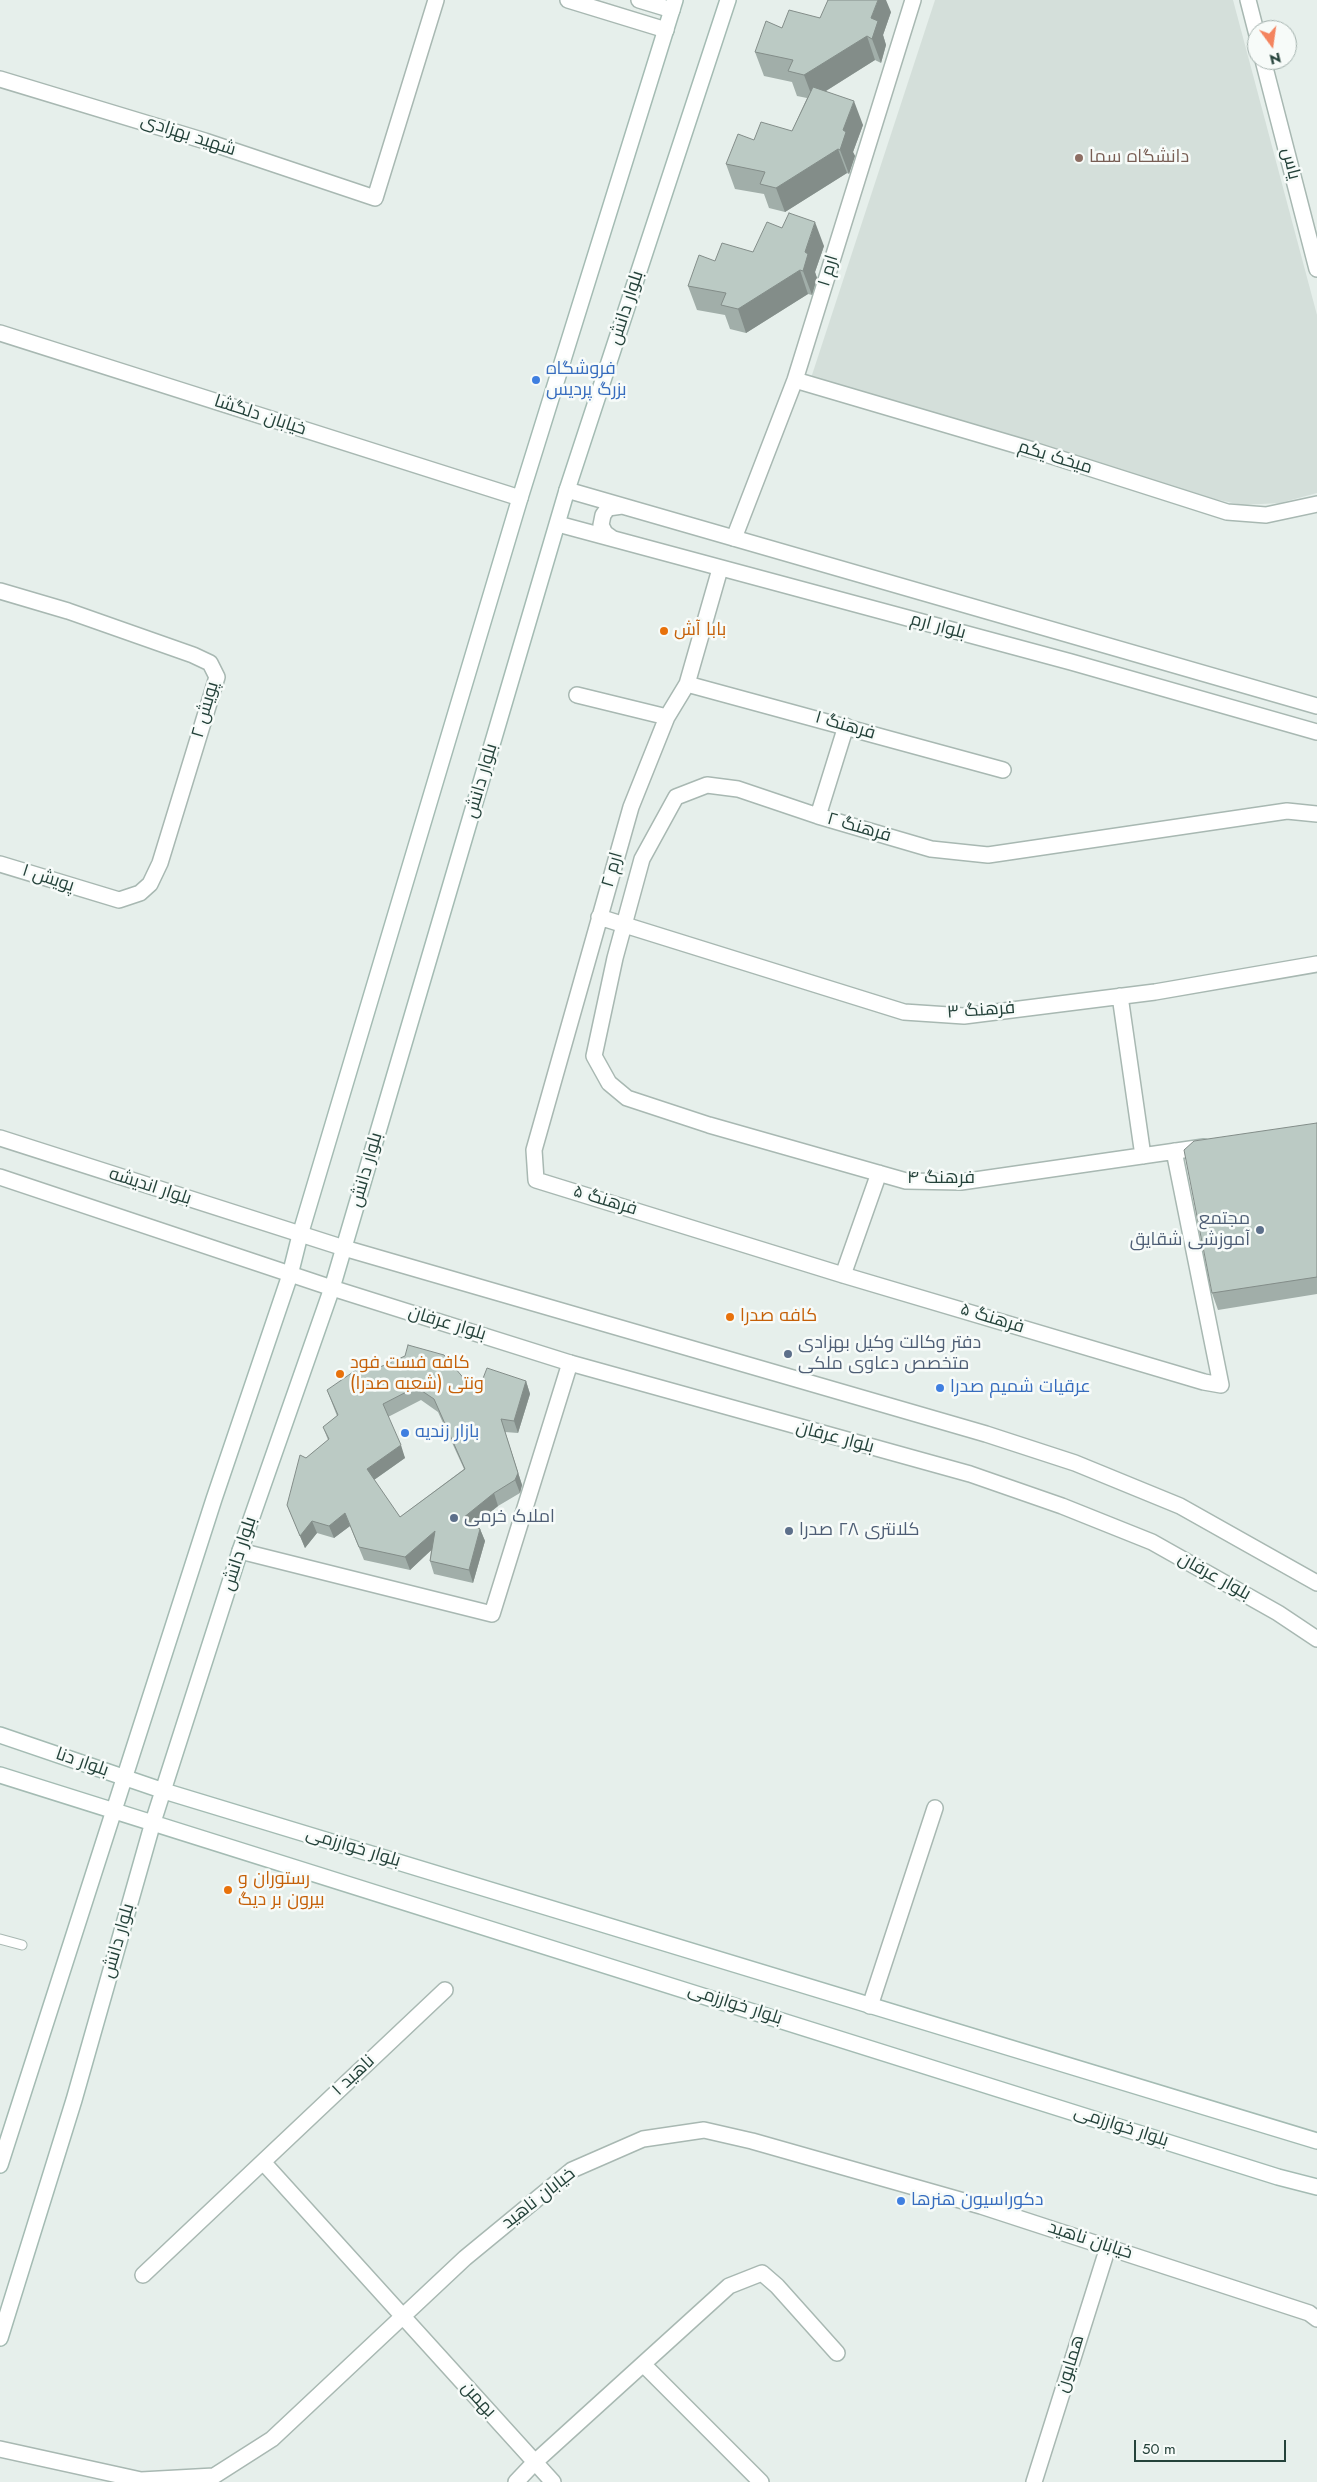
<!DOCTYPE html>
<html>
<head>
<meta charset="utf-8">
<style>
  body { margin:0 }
  #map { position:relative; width:1317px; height:2482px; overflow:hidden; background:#e6efeb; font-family:Jost,sans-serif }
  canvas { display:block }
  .north { position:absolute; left:1247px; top:20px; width:50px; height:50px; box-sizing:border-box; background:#f7fbf9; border:1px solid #a3b1ad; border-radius:50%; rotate:166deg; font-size:14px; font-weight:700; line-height:20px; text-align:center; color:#24423a }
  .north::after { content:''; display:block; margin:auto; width:18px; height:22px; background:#f4845f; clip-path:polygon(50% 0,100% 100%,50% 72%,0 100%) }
  .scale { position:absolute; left:1134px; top:2440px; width:152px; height:22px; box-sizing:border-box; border:2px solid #24423a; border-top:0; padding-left:6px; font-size:15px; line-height:18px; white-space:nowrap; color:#24423a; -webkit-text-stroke:4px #f7fbf9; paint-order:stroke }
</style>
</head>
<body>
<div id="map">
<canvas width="1317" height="2482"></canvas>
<div class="north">N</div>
<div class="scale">50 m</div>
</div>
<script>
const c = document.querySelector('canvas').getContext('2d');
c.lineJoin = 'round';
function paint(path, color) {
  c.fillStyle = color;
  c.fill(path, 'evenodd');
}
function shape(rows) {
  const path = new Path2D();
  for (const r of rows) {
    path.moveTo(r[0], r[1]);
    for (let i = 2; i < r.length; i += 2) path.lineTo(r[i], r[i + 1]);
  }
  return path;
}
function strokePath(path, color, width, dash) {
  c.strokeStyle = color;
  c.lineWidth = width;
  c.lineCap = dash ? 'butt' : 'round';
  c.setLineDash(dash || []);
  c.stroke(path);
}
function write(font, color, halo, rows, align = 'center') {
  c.font = font + ' Jost,Cairo,sans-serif';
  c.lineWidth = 5;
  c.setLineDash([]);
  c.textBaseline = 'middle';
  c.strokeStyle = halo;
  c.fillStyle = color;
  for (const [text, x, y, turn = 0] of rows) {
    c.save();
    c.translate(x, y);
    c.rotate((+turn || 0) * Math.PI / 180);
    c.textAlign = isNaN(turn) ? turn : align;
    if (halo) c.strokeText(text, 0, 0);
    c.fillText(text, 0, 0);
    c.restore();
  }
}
const built = shape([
  [935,0,1233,0,1317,315,1317,493,1280,503,1242,505,1205,497,811,378]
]);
const service = shape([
  [0,1939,22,1945]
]);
const minor = shape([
  [568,0,666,30],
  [639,0,672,10],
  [1248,0,1257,35],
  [1263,60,1317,269],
  [0,79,205,141,375,198,436,0],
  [795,380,1036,451,1227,512,1266,515,1317,504],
  [734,538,795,380,913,0],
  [720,569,687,684,667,717,631,807,534,1150,536,1180,843,1275,1204,1382,1221,1385,1174,1151],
  [0,591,68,611,193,655,210,663,217,677,160,863,150,884,140,893,119,900,0,864],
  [687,684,1003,770],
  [577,695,667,717],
  [818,816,846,726],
  [599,917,904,1012,964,1016,1155,992,1317,964],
  [1120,996,1143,1156],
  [1204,1147,961,1182,906,1181,709,1125,627,1098,609,1083,594,1056,615,958,642,859,676,797,707,785,738,789,818,816,931,849,988,855,1287,811,1317,814],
  [843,1275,879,1173],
  [240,1551,492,1614,570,1363],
  [870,2006,935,1808],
  [263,2162,553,2482],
  [143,2275,445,1990],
  [643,2364,761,2482],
  [0,2449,141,2480,214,2476,272,2439,465,2258,572,2170,643,2139,704,2130,752,2141,981,2206,1309,2313,1317,2319],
  [516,2482,535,2462,729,2286,762,2273,777,2286,837,2353],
  [1034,2482,1108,2247]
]);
const tertiary = shape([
  [0,333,520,498],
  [567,490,1317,706],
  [558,524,1071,662,1317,732],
  [612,538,605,533,601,525,603,515,608,508,622,506],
  [0,1138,344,1248,986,1434,1075,1463,1180,1506,1317,1583],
  [0,1177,332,1288,570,1363,970,1474,1062,1506,1152,1542,1278,1613,1317,1639]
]);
const secondary = shape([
  [0,1735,164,1791,1317,2141],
  [0,1775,1278,2177,1317,2187],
  [0,2165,214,1499,290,1275,300,1235,520,498,675,0],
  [0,2338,74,2100,153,1822,240,1551,332,1288,567,490,728,0]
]);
const wall = shape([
  [891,12,883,35,886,45,881,63,875,60,826,91,863,125,853,152,855,156,849,174,847,173,785,212,769,208,764,194,735,189,726,164,754,140,792,131,807,98,797,96,792,82,764,76,755,52,782,28,820,18],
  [782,228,824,246,815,272,817,278,812,295,808,294,746,333,730,329,725,315,697,310,688,286,715,261,753,252],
  [1317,1123,1317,1294,1218,1310,1212,1293],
  [380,1367,477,1394,526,1381,530,1394,518,1433,505,1432,522,1485,520,1493,498,1506,475,1525,480,1529,485,1541,473,1583,434,1574,430,1561,431,1550,410,1570,364,1560,350,1526,334,1538,317,1533,305,1548,287,1505,306,1458,328,1440,323,1427,337,1416,327,1390],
  [421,1400,438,1412,464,1469,400,1517,374,1480,405,1458,388,1417]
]);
const shadedWall = shape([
  [878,0,886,0,891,12,883,35,886,45,881,63,872,39,871,18],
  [867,36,875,60,813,99,804,75],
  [854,101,863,125,853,152,855,156,849,174,840,150,843,130],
  [838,149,847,173,785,212,776,188],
  [815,222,824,246,815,272,817,278,812,295,803,271,805,252],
  [800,270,808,294,746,333,738,309],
  [526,1381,530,1394,518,1433,514,1421],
  [501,1419,522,1485,520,1493,515,1480],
  [401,1445,405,1458,371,1482,367,1469],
  [494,1493,498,1506,468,1530,463,1518],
  [345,1513,350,1526,334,1538,329,1526],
  [312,1521,317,1533,305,1548,300,1536],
  [480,1529,485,1541,473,1583,469,1570],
  [435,1531,439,1543,410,1570,405,1557]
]);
const building = shape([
  [828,0,878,0,871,18,878,21,872,39,867,36,804,75,788,71,793,60,755,52,766,21,782,28,789,10,820,18,828,0],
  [813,87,854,101,843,130,846,132,840,150,838,149,776,188,760,184,765,172,726,164,738,134,754,140,761,122,792,131,813,87],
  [789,213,815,222,805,252,808,254,803,271,800,270,738,309,721,305,726,293,688,286,699,255,715,261,722,243,753,252,767,222,782,228,789,213],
  [1317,1123,1317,1277,1212,1293,1184,1150,1194,1141,1317,1123],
  [408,1345,444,1355,477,1394,487,1368,526,1381,514,1421,501,1419,518,1473,515,1480,494,1493,463,1518,480,1529,469,1570,430,1561,435,1531,405,1557,359,1547,345,1513,329,1526,312,1521,300,1536,287,1505,300,1455,306,1458,329,1439,323,1427,338,1415,327,1390,372,1359,380,1367,405,1356,408,1345],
  [416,1387,434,1399,465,1469,400,1517,367,1469,401,1445,383,1404,416,1387]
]);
const markers = [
  [1079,158,5,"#8d6e63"],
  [536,380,5,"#3f7fe0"],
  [664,631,5,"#e8710a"],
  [1260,1230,5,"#5c6f8a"],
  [730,1317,5,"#e8710a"],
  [788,1354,5,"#5c6f8a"],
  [340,1374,5,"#e8710a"],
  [940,1388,5,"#3f7fe0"],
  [405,1433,5,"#3f7fe0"],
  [454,1518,5,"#5c6f8a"],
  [789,1531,5,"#5c6f8a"],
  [228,1890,5,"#e8710a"],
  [901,2201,5,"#3f7fe0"]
];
const streetNames = [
  ["شهید بهزادی",188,136,18],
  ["یاس",1290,164,76],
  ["ارم ۱",829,271,-73],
  ["بلوار دانش",627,308,-72],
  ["خیابان دلگشا",260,416,18],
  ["میخک یکم",1055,458,17],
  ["بلوار ارم",938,627,15],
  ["پویش ۲",206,710,-74],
  ["فرهنگ ۱",845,726,16],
  ["بلوار دانش",482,781,-74],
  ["فرهنگ ۲",859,828,16],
  ["ارم ۲",613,870,-74],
  ["پویش ۱",48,879,18],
  ["فرهنگ ۳",981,1011,-4],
  ["بلوار دانش",367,1170,-74],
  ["فرهنگ ۴",941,1179],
  ["بلوار اندیشه",150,1187,18],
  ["فرهنگ ۵",605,1201,17],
  ["فرهنگ ۵",992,1319,17],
  ["بلوار عرفان",447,1324,17],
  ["بلوار عرفان",835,1438,15],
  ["بلوار دانش",240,1554,-72],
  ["بلوار عرفان",1214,1577,29],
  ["بلوار دنا",82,1763,19],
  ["بلوار خوارزمی",353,1848,17],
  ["بلوار دانش",119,1941,-74],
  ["بلوار خوارزمی",735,2005,18],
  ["ناهید ۱",354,2076,-43],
  ["بلوار خوارزمی",1121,2127,18],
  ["خیابان ناهید",539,2199,-38],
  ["خیابان ناهید",1090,2241,18],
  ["همایون",1071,2364,-73],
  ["بهمن",478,2400,47]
];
const educationNames = [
  ["دانشگاه سما",1089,158]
];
const shopNames = [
  ["فروشگاه",546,370],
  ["بزرگ پردیس",546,391],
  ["عرقیات شمیم صدرا",950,1388],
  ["بازار زندیه",415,1433],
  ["دکوراسیون هنرها",911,2201]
];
const foodNames = [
  ["بابا آش",674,631],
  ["کافه صدرا",740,1317],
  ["کافه فست فود",350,1364],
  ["ونتی (شعبه صدرا)",350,1385],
  ["رستوران و",238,1880],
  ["بیرون بر دیگ",238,1901]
];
const serviceNames = [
  ["مجتمع",1250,1220,"right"],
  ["آموزشی شقایق",1250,1241,"right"],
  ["دفتر وکالت وکیل بهزادی",798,1344],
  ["متخصص دعاوی ملکی",798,1365],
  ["املاک خرمی",464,1518],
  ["کلانتری ۲۸ صدرا",799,1531]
];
paint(built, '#d4dfda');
strokePath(service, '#a8b8b2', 11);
strokePath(minor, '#a8b8b2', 18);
strokePath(tertiary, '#a8b8b2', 18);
strokePath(secondary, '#a4bbb3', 18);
strokePath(service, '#fff', 9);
strokePath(minor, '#fff', 15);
strokePath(tertiary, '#fff', 15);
strokePath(secondary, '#fff', 15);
paint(wall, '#a1aea9');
paint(shadedWall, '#838d89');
paint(building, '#bbcac4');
strokePath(building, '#838d89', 1);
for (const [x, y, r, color] of markers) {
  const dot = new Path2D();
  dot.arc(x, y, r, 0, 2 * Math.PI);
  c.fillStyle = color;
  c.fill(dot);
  strokePath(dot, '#f7fbf9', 2);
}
write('18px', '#24423a', '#f7fbf9', streetNames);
write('18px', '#785e54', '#f7fbf9', educationNames, 'left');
write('18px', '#366cbe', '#f7fbf9', shopNames, 'left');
write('18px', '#c56008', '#f7fbf9', foodNames, 'left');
write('18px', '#4e5e75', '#f7fbf9', serviceNames, 'left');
</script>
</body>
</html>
